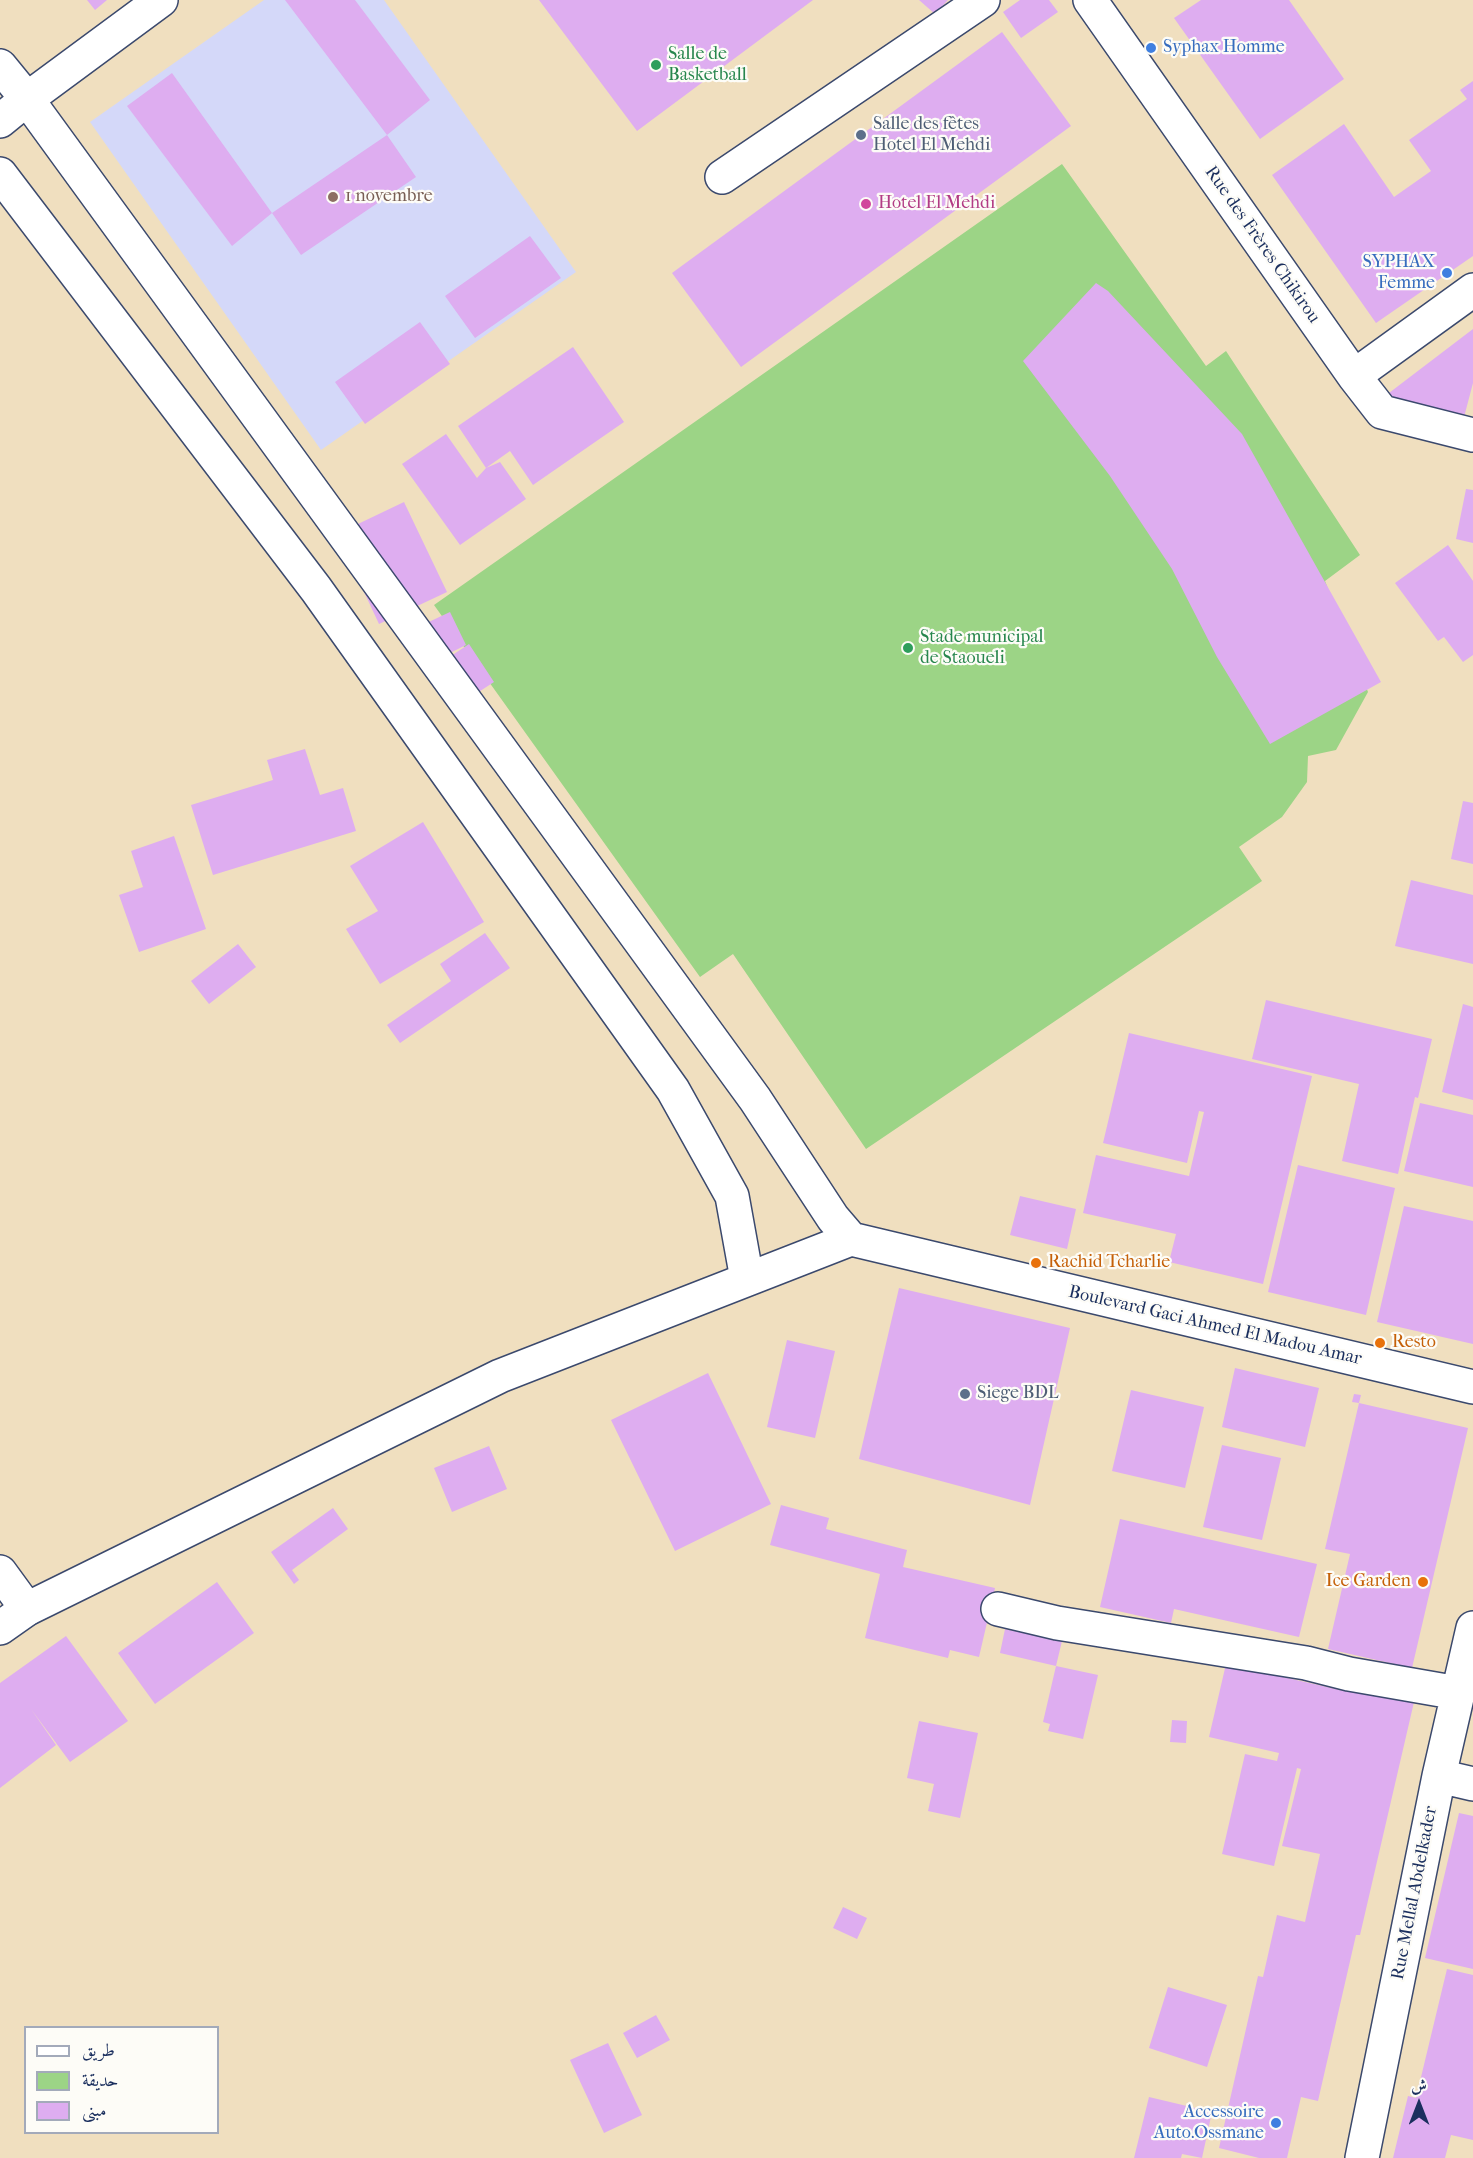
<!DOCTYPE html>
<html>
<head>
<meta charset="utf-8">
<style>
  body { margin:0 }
  #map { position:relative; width:1473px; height:2158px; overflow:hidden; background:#f0dfbf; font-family:"IM FELL French Canon",Amiri,serif }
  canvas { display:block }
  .legend { position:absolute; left:24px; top:2026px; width:195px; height:108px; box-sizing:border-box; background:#fdfcf7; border:2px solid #a3aaba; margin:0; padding:8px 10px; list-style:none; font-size:18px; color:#1b2f5e }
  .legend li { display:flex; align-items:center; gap:12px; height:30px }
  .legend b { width:30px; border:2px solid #a3aaba }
  .north { position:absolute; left:1389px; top:2074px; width:60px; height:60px; -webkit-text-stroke:4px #fdfcf7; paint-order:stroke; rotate:0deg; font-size:16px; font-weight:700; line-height:24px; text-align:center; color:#1b2f5e }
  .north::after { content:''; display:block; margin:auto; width:21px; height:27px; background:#1b2f5e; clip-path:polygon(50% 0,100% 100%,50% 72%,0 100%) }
</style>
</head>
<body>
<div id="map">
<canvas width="1473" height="2158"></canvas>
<ul class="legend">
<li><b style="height:8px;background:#fff"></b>طريق</li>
<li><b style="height:16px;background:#9cd486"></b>حديقة</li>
<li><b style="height:16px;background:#deadf0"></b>مبنى</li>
</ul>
<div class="north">ش</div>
</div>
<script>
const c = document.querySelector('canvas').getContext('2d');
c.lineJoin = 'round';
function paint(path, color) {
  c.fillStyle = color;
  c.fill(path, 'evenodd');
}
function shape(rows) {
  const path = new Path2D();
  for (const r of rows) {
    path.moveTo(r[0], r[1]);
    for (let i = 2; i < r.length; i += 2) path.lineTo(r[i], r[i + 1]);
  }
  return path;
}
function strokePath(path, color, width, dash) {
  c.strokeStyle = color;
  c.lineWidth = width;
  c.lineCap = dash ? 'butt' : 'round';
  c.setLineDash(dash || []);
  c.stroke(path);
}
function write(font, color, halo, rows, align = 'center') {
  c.font = font + ' "IM FELL French Canon",serif';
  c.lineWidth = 4.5;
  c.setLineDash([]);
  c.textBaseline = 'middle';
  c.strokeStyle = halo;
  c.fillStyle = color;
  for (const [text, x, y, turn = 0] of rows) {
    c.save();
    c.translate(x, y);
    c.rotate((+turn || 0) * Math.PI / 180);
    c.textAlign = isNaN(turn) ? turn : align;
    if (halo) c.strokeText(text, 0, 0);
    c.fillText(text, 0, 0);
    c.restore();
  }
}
const built = shape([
  [264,0,384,0,576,272,321,450,90,122]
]);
const green = shape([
  [1062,164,1206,366,1226,351,1360,555,1325,581,1368,692,1336,750,1308,756,1307,782,1282,817,1239,847,1262,881,866,1149,733,954,700,977,434,605]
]);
const building = shape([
  [87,0,107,0,95,10],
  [285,0,355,0,430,100,387,135],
  [539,0,813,0,637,131],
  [919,0,948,0,935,14],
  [1020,0,1049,0,1058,12,1021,38,1003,12],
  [1201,0,1289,0,1344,79,1260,139,1174,18],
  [1002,32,1071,126,741,367,672,273],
  [172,73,272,213,232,246,127,106],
  [1473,81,1473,256,1376,323,1272,175,1344,124,1394,197,1431,171,1409,140,1467,99,1460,90],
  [387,135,416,177,301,255,272,213],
  [530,236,561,278,475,338,445,296],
  [1096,283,1108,291,1242,434,1381,682,1270,744,1217,657,1172,569,1110,476,1023,361],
  [420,322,450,364,365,424,335,382],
  [1473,329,1473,383,1463,421,1385,396],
  [573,347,624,422,533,485,510,451,486,468,458,426],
  [446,434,477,478,486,468,500,462,526,499,460,545,402,464],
  [1466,489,1473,490,1473,543,1456,539],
  [404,502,447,592,379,624,337,534],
  [1448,545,1473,581,1473,655,1463,662,1444,637,1438,641,1395,583],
  [450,612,466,645,434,661,418,627],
  [469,644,494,682,454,708,430,670],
  [305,749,320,795,343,788,356,831,213,875,191,805,273,780,267,760],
  [1463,801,1473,803,1473,864,1451,859],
  [423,822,484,922,380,984,346,929,378,911,350,866],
  [174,836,206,929,139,952,119,895,143,887,131,851],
  [1411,880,1473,895,1473,964,1395,946],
  [485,933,510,968,400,1043,387,1025,451,981,440,964],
  [238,944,256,967,209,1004,191,981],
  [1266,1000,1432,1039,1418,1098,1415,1097,1398,1174,1342,1161,1359,1084,1252,1059],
  [1463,1004,1473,1007,1473,1100,1442,1092],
  [1129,1033,1312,1076,1263,1284,1169,1262,1176,1234,1083,1213,1096,1155,1189,1176,1204,1112,1199,1111,1187,1163,1103,1143],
  [1420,1103,1473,1115,1473,1187,1404,1171],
  [1298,1165,1395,1188,1366,1315,1268,1292],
  [1020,1196,1076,1209,1067,1249,1010,1235],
  [1404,1206,1473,1221,1473,1344,1377,1322],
  [899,1288,1070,1328,1030,1505,859,1459],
  [787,1340,835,1351,815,1438,767,1427],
  [1235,1368,1319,1388,1305,1447,1222,1427],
  [708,1373,771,1504,675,1551,611,1420],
  [1131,1390,1204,1407,1185,1488,1112,1471],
  [1354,1394,1361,1395,1359,1403,1352,1402],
  [1359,1403,1468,1428,1412,1668,1328,1649,1350,1554,1325,1549],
  [1222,1445,1281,1458,1262,1540,1203,1527],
  [489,1446,507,1489,452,1512,434,1468],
  [781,1505,829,1518,826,1529,907,1550,903,1567,995,1588,979,1657,950,1650,948,1658,865,1638,880,1574,770,1545],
  [333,1508,348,1529,292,1570,299,1580,294,1584,271,1552],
  [1120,1519,1317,1564,1299,1637,1174,1609,1171,1623,1100,1607],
  [217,1582,254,1633,155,1704,118,1653],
  [1005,1629,1062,1641,1056,1666,1000,1653],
  [66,1636,128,1721,70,1762,31,1709,56,1745,0,1788,0,1683],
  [1226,1664,1349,1692,1351,1687,1414,1702,1360,1935,1356,1935,1318,2101,1301,2097,1287,2158,1259,2158,1219,2148,1258,1976,1263,1977,1277,1915,1305,1922,1320,1854,1282,1846,1301,1769,1297,1768,1274,1866,1222,1854,1245,1754,1277,1761,1279,1753,1209,1737],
  [1056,1666,1098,1675,1083,1739,1048,1731,1050,1724,1043,1722],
  [1172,1720,1187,1721,1186,1743,1170,1742],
  [919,1721,978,1733,960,1818,928,1811,934,1784,907,1778],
  [1459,1813,1473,1816,1473,1969,1425,1958],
  [843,1907,867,1918,857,1939,833,1928],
  [1447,1969,1473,1975,1473,2140,1451,2135,1445,2158,1393,2158,1408,2096,1416,2098],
  [1168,1987,1227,2005,1207,2067,1149,2048],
  [656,2015,670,2040,637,2058,623,2033],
  [608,2043,642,2115,604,2133,570,2060],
  [1149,2097,1212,2112,1202,2158,1182,2154,1181,2158,1134,2158]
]);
const minor = shape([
  [1090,0,1354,376,1382,412,1473,435],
  [0,121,27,99,161,0],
  [722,177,983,0],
  [1354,376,1473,290],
  [0,1572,27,1609],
  [998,1609,1057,1623,1306,1663,1349,1674,1458,1693],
  [1439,1776,1473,1784],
  [1362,2158,1439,1776,1473,1628]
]);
const secondary = shape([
  [0,66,27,99,755,1099,833,1218,851,1239],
  [0,174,316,589,673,1090,732,1196,747,1279],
  [851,1239,1473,1387],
  [0,1628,27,1609,500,1376,851,1239]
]);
const markers = [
  [1151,48,6,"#3f7fe0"],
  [656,65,6,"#2e9e5b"],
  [861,135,6,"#5c6f8a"],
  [333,197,6,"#8d6e63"],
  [866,204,6,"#d1479c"],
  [1447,273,6,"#3f7fe0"],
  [908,648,6,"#2e9e5b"],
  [1036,1263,6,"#e8710a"],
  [1380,1343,6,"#e8710a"],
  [965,1394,6,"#5c6f8a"],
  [1423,1582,6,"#e8710a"],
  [1276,2123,6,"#3f7fe0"]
];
const shopNames = [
  ["Syphax Homme",1163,48,"left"],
  ["SYPHAX",1435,263],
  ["Femme",1435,284],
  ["Accessoire",1264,2113],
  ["Auto.Ossmane",1264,2134]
];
const leisureNames = [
  ["Salle de",668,55],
  ["Basketball",668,76],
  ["Stade municipal",920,638],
  ["de Staoueli",920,659]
];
const serviceNames = [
  ["Salle des fêtes",873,125],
  ["Hotel El Mehdi",873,146],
  ["Siege BDL",977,1394]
];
const educationNames = [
  ["1 novembre",345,197]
];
const hotelNames = [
  ["Hotel El Mehdi",878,204]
];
const streetNames = [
  ["Rue des Frères Chikirou",1262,245,55],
  ["Boulevard Gaci Ahmed El Madou Amar",1215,1326,13],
  ["Rue Mellal Abdelkader",1415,1893,-79]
];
const foodNames = [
  ["Rachid Tcharlie",1048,1263],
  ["Resto",1392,1343],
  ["Ice Garden",1411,1582,"right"]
];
paint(built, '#d4d8f9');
paint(green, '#9cd486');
paint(building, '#deadf0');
strokePath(minor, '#3b496d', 36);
strokePath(secondary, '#3b496d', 36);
strokePath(minor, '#fff', 33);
strokePath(secondary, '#fff', 33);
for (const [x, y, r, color] of markers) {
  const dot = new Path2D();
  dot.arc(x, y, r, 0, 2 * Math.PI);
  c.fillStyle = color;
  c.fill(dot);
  strokePath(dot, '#fdfcf7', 2);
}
write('18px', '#366cbe', '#fdfcf7', shopNames, 'right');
write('18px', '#27864d', '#fdfcf7', leisureNames, 'left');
write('18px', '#4e5e75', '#fdfcf7', serviceNames, 'left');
write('18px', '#785e54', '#fdfcf7', educationNames, 'left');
write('18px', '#b23c85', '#fdfcf7', hotelNames, 'left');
write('18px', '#1b2f5e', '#fdfcf7', streetNames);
write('18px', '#c56008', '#fdfcf7', foodNames, 'left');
</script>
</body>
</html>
